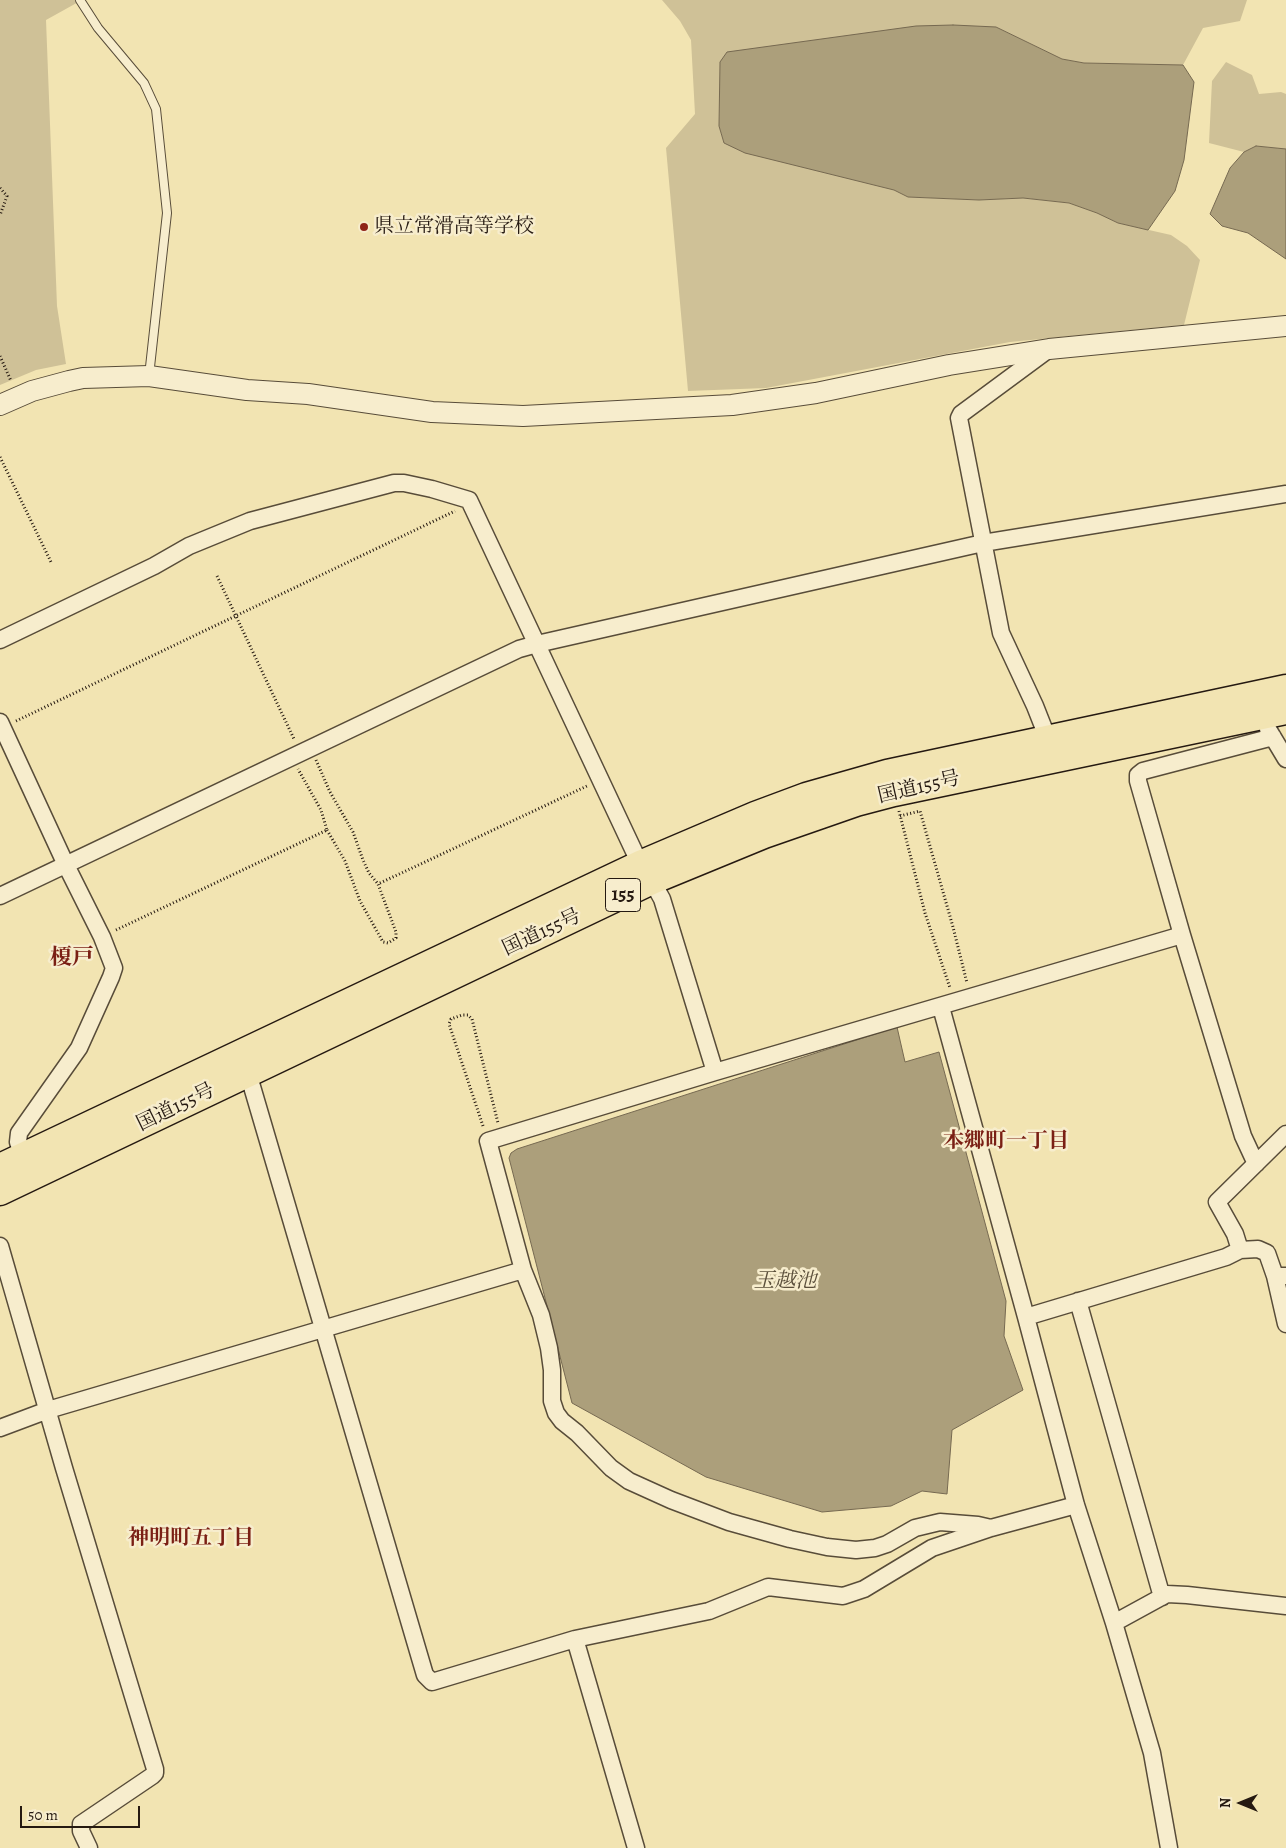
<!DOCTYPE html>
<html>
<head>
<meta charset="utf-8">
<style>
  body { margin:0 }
  #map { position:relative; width:1286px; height:1848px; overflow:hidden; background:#f2e4b2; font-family:Alegreya,serif }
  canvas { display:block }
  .north { position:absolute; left:1216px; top:1778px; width:50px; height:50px; -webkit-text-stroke:4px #f7edcd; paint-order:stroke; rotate:270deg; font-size:14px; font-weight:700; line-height:20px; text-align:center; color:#251911 }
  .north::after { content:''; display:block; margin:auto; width:18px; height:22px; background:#251911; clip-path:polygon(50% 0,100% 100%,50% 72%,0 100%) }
  .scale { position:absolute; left:20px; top:1806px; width:120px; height:22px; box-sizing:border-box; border:2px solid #251911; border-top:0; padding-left:6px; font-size:15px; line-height:18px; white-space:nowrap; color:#251911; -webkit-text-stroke:4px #f7edcd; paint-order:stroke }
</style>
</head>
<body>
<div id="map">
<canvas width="1286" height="1848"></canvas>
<div class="north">N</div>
<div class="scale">50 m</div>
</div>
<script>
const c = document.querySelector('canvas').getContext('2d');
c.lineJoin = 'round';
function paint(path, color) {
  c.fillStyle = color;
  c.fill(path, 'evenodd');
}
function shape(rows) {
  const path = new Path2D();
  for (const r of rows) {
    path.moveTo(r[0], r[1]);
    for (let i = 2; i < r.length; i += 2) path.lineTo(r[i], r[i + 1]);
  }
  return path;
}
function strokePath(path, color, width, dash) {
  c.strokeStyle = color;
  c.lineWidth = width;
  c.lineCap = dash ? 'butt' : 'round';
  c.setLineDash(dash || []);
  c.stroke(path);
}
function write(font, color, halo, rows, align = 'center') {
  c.font = font + ' Alegreya,"Noto Serif JP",serif';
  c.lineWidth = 5;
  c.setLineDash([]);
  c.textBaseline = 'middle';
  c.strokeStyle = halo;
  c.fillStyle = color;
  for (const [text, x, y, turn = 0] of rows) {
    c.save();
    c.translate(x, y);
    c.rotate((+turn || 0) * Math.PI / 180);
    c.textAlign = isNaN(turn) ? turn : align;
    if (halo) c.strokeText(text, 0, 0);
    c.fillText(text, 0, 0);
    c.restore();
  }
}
const green = shape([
  [0,0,82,0,46,20,57,306,66,364,36,370,0,385],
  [662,0,1247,0,1240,21,1203,28,1183,65,1084,63,1062,59,996,27,720,62,719,126,724,143,894,190,908,197,979,200,1023,198,1069,203,1097,213,1118,223,1171,235,1187,246,1200,260,1184,325,1010,342,766,388,688,391,666,148,695,114,691,40,680,21],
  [1226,62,1252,75,1259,94,1281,92,1286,94,1286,149,1256,146,1244,152,1209,143,1212,81]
]);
const water = shape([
  [953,25,996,27,1062,59,1084,63,1183,65,1194,82,1184,160,1175,191,1148,230,1118,223,1097,213,1069,203,1023,198,979,200,908,197,894,190,745,153,724,143,719,126,720,62,727,52,916,26,953,25],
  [1256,146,1286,149,1286,259,1248,233,1222,226,1210,214,1230,168,1244,152,1256,146],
  [897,1027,905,1062,939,1052,1006,1301,1004,1336,1023,1390,952,1430,947,1494,922,1491,891,1506,822,1512,706,1477,572,1403,509,1158,511,1153,517,1149,897,1027]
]);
const path = shape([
  [0,188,7,196,0,215],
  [0,356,11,381],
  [0,457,51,562],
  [217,576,294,739],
  [16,721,455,511],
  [316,760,330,792,353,832,363,860,369,873,378,884],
  [899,811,925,913,950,988],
  [900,816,920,811,953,927,967,983],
  [327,830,345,861,360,901,383,942,388,943,396,938,396,932,378,884,587,786],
  [116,930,327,830,321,810,298,769],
  [483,1126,449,1024,451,1019,462,1015,468,1015,472,1019,498,1123]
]);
const service = shape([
  [80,0,98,28,144,83,156,109,167,213,149,376]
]);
const minor = shape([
  [0,640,154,566,189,546,250,521,394,483,404,483,432,489,469,500,640,864],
  [0,722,66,865,102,937,114,968,111,977,79,1048,19,1133,18,1142,23,1156],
  [1268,729,1286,759],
  [1048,739,1035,706,1001,633,959,418,961,414,1049,349],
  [652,881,662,899,715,1072],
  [0,896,519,649,537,644,983,543,1286,494],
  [941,1007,1026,1317,1076,1505,1114,1623,1152,1753,1169,1848],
  [248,1073,425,1675,432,1682,575,1639,709,1611,768,1587,843,1596,864,1589,932,1548,991,1528,1076,1505],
  [1256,1164,1243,1136,1182,935,1138,781,1138,775,1143,771,1273,737],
  [0,1246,64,1468,155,1769,155,1773,152,1776,81,1824,81,1831,89,1848],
  [1240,1250,1235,1234,1217,1202,1286,1134],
  [1275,1276,1286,1324],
  [1078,1301,1162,1597],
  [1026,1317,1226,1257,1240,1250,1258,1249,1267,1253,1275,1276,1286,1276],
  [0,1428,48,1410,523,1270],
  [991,1528,978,1525,940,1522,915,1528,887,1544,875,1548,856,1550,827,1547,790,1539,729,1522,671,1500,629,1481,611,1468,577,1433,562,1421,556,1413,552,1401,552,1370,549,1348,541,1315,523,1270,488,1141,715,1072,1182,935],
  [1114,1623,1167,1594,1187,1595,1286,1606],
  [575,1639,636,1848]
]);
const tertiary = shape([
  [0,405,32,391,69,381,83,378,149,376,247,390,308,394,432,412,523,416,732,405,816,393,949,365,1049,349,1286,326]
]);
const trunk = shape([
  [0,1167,640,864,755,815,806,796,887,773,1286,688],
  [0,1192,652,881,764,835,856,803,894,793,1286,711]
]);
const markers = [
  [364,227,5,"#8f2418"]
];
const shields = [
  [623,895,35]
];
const shieldNames = [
  ["155",623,895]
];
const poiNames = [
  ["県立常滑高等学校",374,227]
];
const streetNames = [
  ["国道155号",919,788,-13],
  ["国道155号",542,933,-25],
  ["国道155号",176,1108,-26]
];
const neighbourhoodNames = [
  ["本郷町一丁目",1006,1142],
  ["神明町五丁目",191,1539]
];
const waterNames = [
  ["玉越池",785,1282]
];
const quarterNames = [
  ["榎戸",72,959]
];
paint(green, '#cfc197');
paint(water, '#ac9f7b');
strokePath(water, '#766951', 1);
strokePath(service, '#584c39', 10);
strokePath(minor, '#584c39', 19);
strokePath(tertiary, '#584c39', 22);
strokePath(trunk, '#251911', 29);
strokePath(path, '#251911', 3, [1, 2.5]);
strokePath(service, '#f7edcd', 8);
strokePath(minor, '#f7edcd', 16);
strokePath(tertiary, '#f7edcd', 20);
strokePath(trunk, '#f2e4b2', 26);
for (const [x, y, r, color] of markers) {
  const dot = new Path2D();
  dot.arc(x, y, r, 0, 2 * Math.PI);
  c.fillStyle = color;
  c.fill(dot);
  strokePath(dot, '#f7edcd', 2);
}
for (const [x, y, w] of shields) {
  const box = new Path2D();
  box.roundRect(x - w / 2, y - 16.5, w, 33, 4);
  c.fillStyle = '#f7edcd';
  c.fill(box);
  strokePath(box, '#251911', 1);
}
write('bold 19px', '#251911', null, shieldNames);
write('20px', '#251911', '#f7edcd', poiNames, 'left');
write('20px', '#251911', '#f7edcd', streetNames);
write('bold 21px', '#7a1f14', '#f7edcd', neighbourhoodNames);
write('italic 21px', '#5b4f3b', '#f7edcd', waterNames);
write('bold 22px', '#7a1f14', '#f7edcd', quarterNames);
</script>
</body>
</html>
